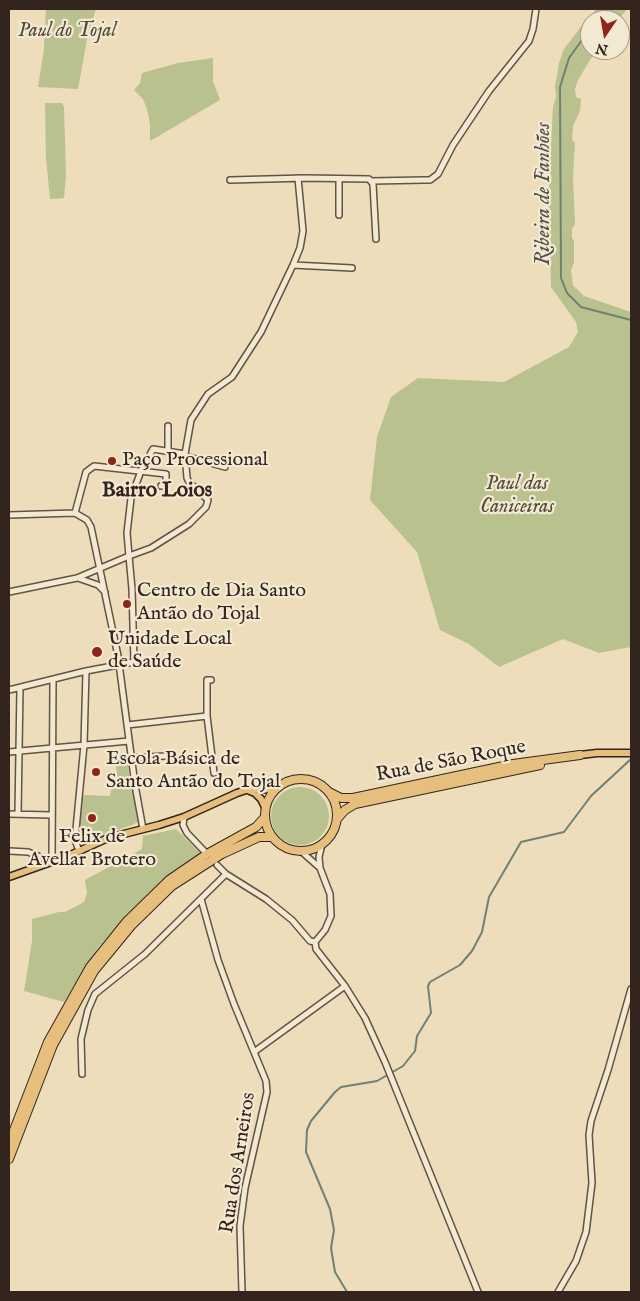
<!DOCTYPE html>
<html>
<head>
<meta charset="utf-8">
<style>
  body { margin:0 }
  #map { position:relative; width:640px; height:1301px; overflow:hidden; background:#edddba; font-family:"IM FELL English",serif }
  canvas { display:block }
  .frame { position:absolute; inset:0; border:10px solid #33251d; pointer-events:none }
  .north { position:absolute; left:580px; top:10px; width:50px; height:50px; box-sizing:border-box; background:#f3e9d2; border:1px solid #a69b8a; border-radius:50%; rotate:192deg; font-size:14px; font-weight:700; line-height:20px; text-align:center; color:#33251d }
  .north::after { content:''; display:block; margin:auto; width:18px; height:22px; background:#8f2418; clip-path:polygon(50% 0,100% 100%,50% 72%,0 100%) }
</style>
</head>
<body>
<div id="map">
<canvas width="640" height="1301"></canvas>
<div class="frame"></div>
<div class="north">N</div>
</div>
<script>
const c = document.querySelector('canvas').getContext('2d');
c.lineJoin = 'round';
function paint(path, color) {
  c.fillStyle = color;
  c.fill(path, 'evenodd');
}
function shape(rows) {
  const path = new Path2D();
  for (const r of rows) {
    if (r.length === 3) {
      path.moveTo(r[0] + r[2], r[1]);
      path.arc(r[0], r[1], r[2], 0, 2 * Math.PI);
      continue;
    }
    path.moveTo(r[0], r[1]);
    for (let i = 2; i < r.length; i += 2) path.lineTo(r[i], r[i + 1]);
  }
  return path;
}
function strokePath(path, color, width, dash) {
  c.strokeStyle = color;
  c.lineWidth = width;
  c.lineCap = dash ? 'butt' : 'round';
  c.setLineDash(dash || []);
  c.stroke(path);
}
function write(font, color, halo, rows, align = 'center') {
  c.font = font + ' "IM FELL English",serif';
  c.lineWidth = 4.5;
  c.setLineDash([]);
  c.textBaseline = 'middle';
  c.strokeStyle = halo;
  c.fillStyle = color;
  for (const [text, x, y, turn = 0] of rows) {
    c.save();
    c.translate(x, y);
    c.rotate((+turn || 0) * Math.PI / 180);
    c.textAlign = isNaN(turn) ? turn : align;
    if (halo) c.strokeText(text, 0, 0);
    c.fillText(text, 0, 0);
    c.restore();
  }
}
const green = shape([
  [46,9,96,9,88,34,78,89,38,87,44,49],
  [595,9,627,9,618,20,590,20,590,50,596,50,578,80,575,89,576,97,581,99,580,111,573,126,572,140,575,143,573,177,575,224,572,229,572,238,574,241,574,263,571,270,573,285,584,296,631,312,631,647,599,653,563,639,499,667,469,644,440,630,417,552,370,500,377,437,391,397,418,378,504,382,569,347,578,332,576,322,551,287,549,182,553,107,556,97,555,87,559,63,564,49,587,19,594,13],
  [213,58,213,81,220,100,150,141,150,124,147,109,143,99,134,90,140,83,142,73,178,63],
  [45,103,62,103,64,107,66,175,64,198,50,199,46,158],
  [127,759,130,782,118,783,115,760],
  [133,786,138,822,132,825,84,841,81,840,78,835,82,797,85,795,110,796,111,789],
  [300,816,29],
  [176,829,200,853,163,882,129,912,98,948,64,1002,24,991,32,941,32,919,59,912,65,912,84,902,87,893,85,880,142,849,143,836]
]);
const stream = shape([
  [597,20,605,9],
  [590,29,569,58,560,87,561,278,567,293,581,307,631,320],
  [347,1292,335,1272,331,1248,334,1230,330,1209,306,1152,307,1130,311,1121,335,1092,341,1087,377,1081,403,1066,415,1051,417,1036,431,1013,428,986,430,982,460,965,472,951,482,932,489,897,521,842,564,832,591,796,631,759]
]);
const minor = shape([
  [230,180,305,178,369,179,373,184,376,239],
  [372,181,424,180,430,180,438,174,453,145,489,91,529,41,533,29,536,9],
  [339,215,339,179],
  [293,265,352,268],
  [168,451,168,426],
  [185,454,153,449,141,471,131,498,127,533,129,556,151,548,189,524,206,507,208,500,189,482,187,478,185,454,191,420,208,394,232,377,261,332,293,265,300,248,303,231,298,178],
  [185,456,225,467],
  [75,513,86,472,94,466,166,474,166,485,161,486],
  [9,515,75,513,87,520,91,527,118,656,135,785,143,829],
  [78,578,98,585,105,592],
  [9,592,77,578,129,556,132,589,134,662,86,671,9,690],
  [211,680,207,680,207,716,214,773],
  [127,725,207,716],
  [9,752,129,741],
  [131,758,165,756],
  [9,814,51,815],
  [18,814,20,688],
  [184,817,183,825,187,833,207,854],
  [9,851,28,852,38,856],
  [79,851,75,840,84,745,86,671],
  [302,852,320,868],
  [52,861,53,680],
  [217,865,226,874,266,899,292,920,310,941,315,942,316,949,345,986,365,1018,385,1062,478,1292],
  [201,899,218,960,234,1004,266,1081,267,1092,245,1188,240,1226,242,1292],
  [315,942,325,930,331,916,330,894,320,868,319,857,322,844],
  [254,1052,345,986],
  [82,1074,81,1039,88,1010,95,994,145,954,226,874],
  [558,1292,576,1261,586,1232,592,1183,589,1135,591,1121,608,1070,631,989]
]);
const major = shape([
  [580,755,597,753,631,753],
  [250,791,255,793,261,799,265,807],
  [9,877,68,856,108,838,159,825,184,817,237,793,246,790,275,789]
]);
const highway = shape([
  [301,815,36],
  [329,792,341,798,353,798,513,764,580,755],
  [337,819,345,810,355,804,540,765],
  [9,1143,48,1042,90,967,127,921,169,880,207,854,256,827,264,818],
  [9,1159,53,1045,94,971,131,926,172,886,222,854,259,837,271,837]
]);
const markers = [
  [112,461,5,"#8f2418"],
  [127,604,5,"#8f2418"],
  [97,652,6,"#8f2418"],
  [96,772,5,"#8f2418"],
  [92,818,5,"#8f2418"]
];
const parkNames = [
  ["Paul do Tojal",67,32],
  ["Paul das",517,485],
  ["Caniceiras",517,508]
];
const poiNames = [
  ["Paço Processional",122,461],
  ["Centro de Dia Santo",137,592],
  ["Antão do Tojal",137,615],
  ["Unidade Local",108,640],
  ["de Saúde",108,663],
  ["Escola Básica de",106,760],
  ["Santo Antão do Tojal",106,783],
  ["Felix de",92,838,"center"],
  ["Avellar Brotero",92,861,"center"]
];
const streetNames = [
  ["Rua de São Roque",451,762,-11],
  ["Rua dos Arneiros",239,1163,-81]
];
const waterNames = [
  ["Ribeira de Fanhões",545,194,-90]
];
const neighbourhoodNames = [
  ["Bairro Loios",157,492]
];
paint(green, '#b9c18f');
strokePath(stream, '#708075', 2);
strokePath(minor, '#625344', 8);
strokePath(major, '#33251d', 9);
strokePath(highway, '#33251d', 10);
strokePath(minor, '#f3e9d2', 5);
strokePath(major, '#e6be7d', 6);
strokePath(highway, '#e6be7d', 8);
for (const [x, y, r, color] of markers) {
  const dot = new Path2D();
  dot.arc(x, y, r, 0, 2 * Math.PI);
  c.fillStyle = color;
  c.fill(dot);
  strokePath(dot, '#f3e9d2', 2);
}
write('italic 20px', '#544c3a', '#f3e9d2', parkNames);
write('20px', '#33251d', '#f3e9d2', poiNames, 'left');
write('20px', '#33251d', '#f3e9d2', streetNames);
write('italic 21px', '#525249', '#f3e9d2', waterNames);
write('bold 21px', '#33251d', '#f3e9d2', neighbourhoodNames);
</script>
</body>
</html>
